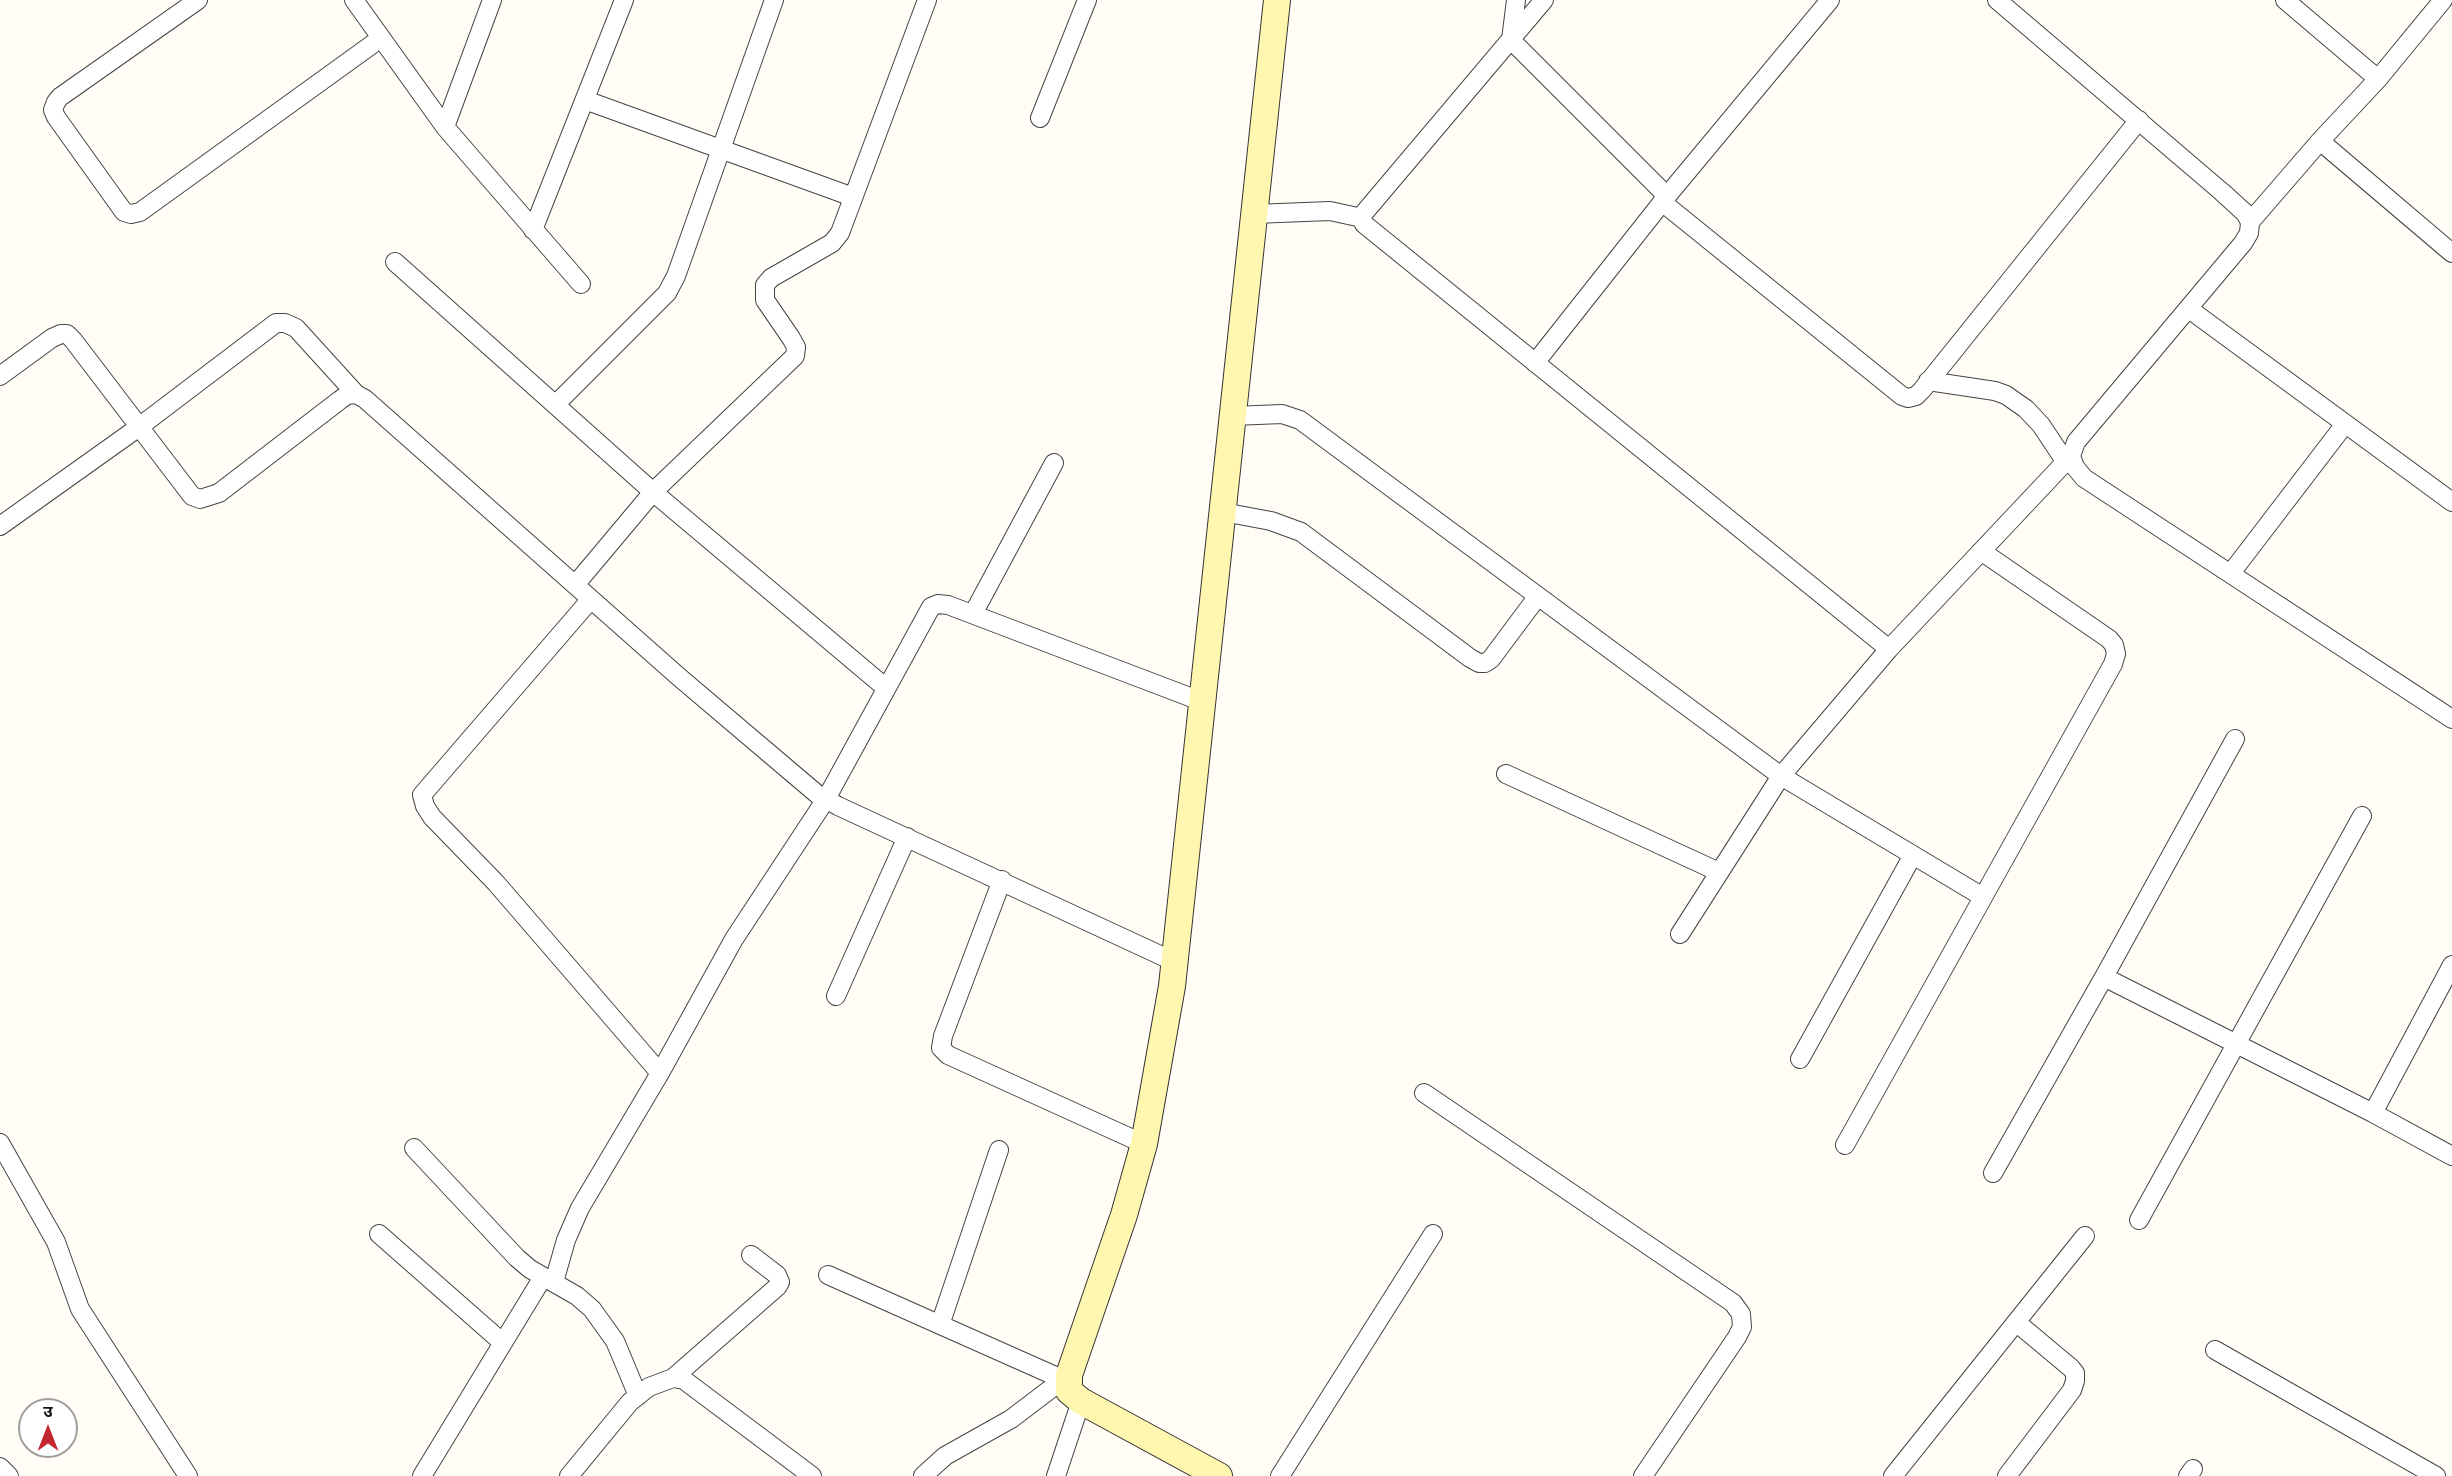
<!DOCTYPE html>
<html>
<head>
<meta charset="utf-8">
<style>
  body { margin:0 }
  #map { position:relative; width:2452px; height:1476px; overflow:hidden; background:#fffdf5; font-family:"Times New Roman","Noto Sans Devanagari",serif }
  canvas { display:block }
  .north { position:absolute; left:18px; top:1398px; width:60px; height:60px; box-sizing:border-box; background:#fff; border:2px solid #a0a0a0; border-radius:50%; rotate:0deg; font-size:16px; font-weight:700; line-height:24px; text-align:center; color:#111 }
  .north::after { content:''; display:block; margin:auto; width:21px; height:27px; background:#c4262e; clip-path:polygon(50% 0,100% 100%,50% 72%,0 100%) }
</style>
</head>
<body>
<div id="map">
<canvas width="2452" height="1476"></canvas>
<div class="north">उ</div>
</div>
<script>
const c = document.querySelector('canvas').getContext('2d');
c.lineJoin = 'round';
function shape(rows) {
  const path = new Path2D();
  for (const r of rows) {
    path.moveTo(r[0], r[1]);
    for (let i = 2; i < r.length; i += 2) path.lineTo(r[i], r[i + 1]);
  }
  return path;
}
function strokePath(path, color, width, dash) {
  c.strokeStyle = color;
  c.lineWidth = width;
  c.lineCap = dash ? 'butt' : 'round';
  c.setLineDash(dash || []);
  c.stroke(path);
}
const street = shape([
  [198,0,60,97,56,102,53,110,56,117,124,212,131,214,140,212,381,38],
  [354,0,445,127,581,284],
  [1516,0,1511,40,1667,196],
  [1544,0,1364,213,1362,218,1364,224,1889,649],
  [1997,0,2222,192,2245,213,2250,222,2249,233,2243,243,2076,442,2071,456,2075,467,2084,478,2452,719],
  [2285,0,2378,79],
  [585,100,853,197],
  [1040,118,1087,0],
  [445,127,492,0],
  [2320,141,2452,253],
  [1662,202,1902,396,1908,398,1916,396,1922,390,2139,120],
  [1254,214,1330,211,1362,218],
  [2250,222,2320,141,2378,79,2443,0],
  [533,230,624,0],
  [395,262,653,492,886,688],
  [2189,309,2452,502],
  [1535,363,1667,196,1830,0],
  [0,376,52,338,61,334,67,334,73,340,192,496,200,499,219,493,340,400,347,395,356,394,365,399,679,677,817,794,838,806,1175,962],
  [1928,381,1995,391,2006,395,2026,409,2041,425,2065,461],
  [555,405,667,293,676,276,774,0],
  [1233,416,1282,414,1300,420,1781,776,1983,897],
  [1223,512,1271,521,1301,532,1470,658,1479,663,1485,663,1491,659,1538,596],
  [0,526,139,427,276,323,285,323,296,328,356,394],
  [2231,573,2345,424],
  [575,585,653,492,795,356,796,347,791,338,765,300,765,285,771,278,832,243,840,233,927,0],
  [591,599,422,795,425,806,432,817,496,883,660,1073],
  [973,614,1054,463],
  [1506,774,1719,872],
  [1002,880,943,1036,941,1048,948,1055,1144,1144],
  [1680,934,1781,776,1889,649,2071,456],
  [2104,977,2235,739],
  [836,996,907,837],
  [1800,1059,1913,855],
  [1424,1093,1733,1303,1741,1314,1742,1327,1737,1337,1643,1476],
  [2373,1113,2452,965],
  [0,1143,56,1242,80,1309,188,1476],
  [1845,1145,2113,664,2116,654,2114,645,2109,639,1981,551],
  [414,1148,517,1258,530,1269,577,1296,592,1309,615,1341,638,1396],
  [1993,1173,2104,977,2373,1113,2452,1156],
  [2139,1220,2362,816],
  [379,1234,503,1343],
  [828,1275,1062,1379],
  [554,1282,566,1240,580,1208,660,1073,734,939,826,799,931,607,938,604,948,605,1203,702],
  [940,1325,999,1150],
  [2215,1350,2436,1476],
  [673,1378,777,1287,780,1282,777,1275,751,1255],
  [0,1467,9,1476],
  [422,1476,543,1277],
  [569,1476,630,1402,649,1387,673,1378,684,1380,812,1476],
  [923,1476,945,1456,1011,1419,1069,1375],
  [1056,1476,1081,1401],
  [1280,1476,1433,1234],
  [1893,1476,2085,1236],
  [2007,1476,2072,1390,2075,1381,2075,1373,2071,1368,2016,1322],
  [2188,1476,2193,1469]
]);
const secondary = shape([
  [1219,1476,1081,1401,1069,1391,1069,1375,1124,1215,1144,1144,1172,986,1277,0]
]);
strokePath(street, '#444', 20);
strokePath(secondary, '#333', 28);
strokePath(street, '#fff', 18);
strokePath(secondary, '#fff6b0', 26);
</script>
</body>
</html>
